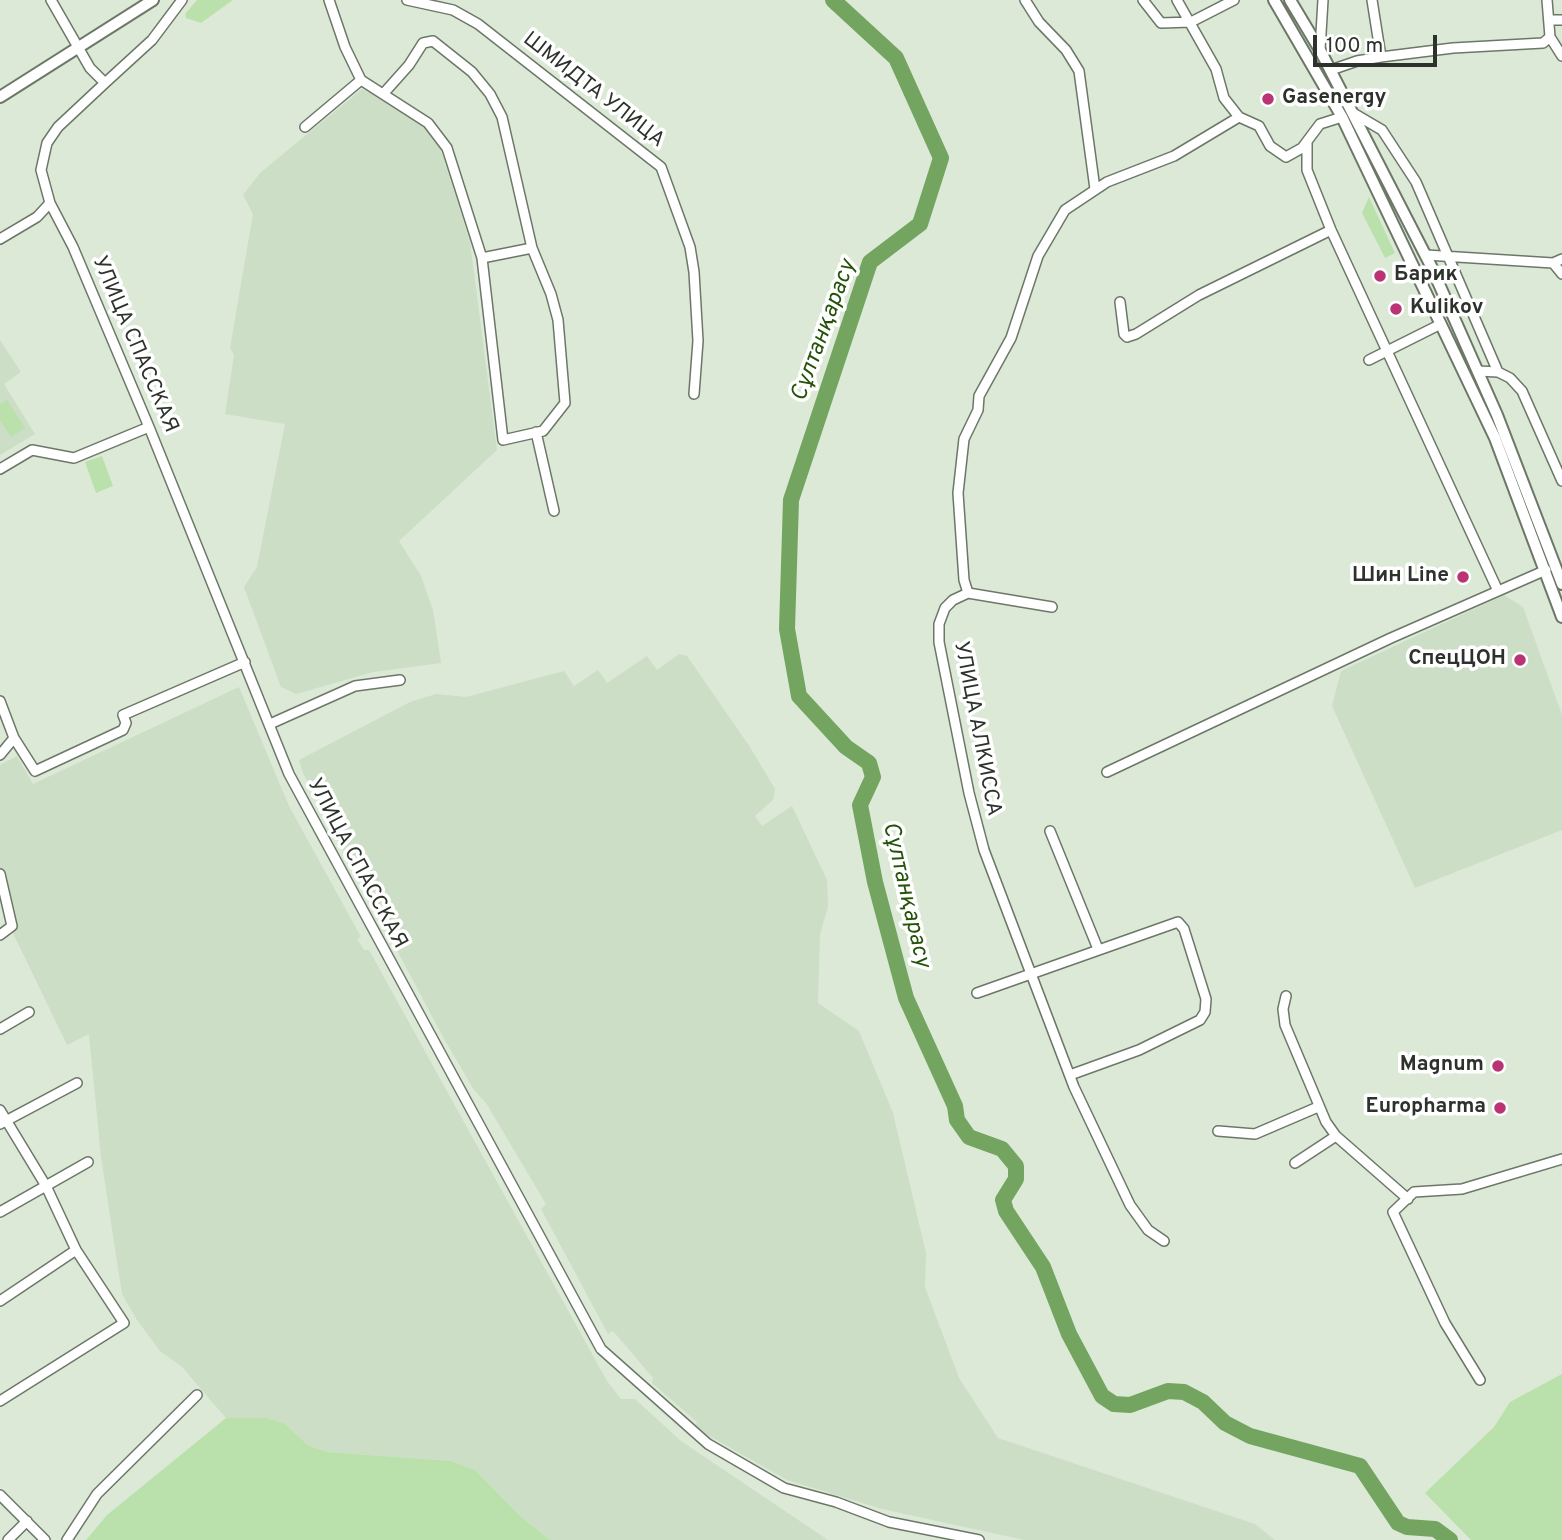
<!DOCTYPE html>
<html>
<head>
<meta charset="utf-8">
<style>
  body { margin:0 }
  #map { position:relative; width:1562px; height:1540px; overflow:hidden; background:#dce9d7; font-family:Overpass,sans-serif }
  canvas { display:block }
  .scale { position:absolute; left:1313px; top:35px; width:124px; height:32px; box-sizing:border-box; border:4px solid #2d322c; border-top:0; padding-left:9px; font-size:21px; line-height:24px; white-space:nowrap; color:#2d322c; -webkit-text-stroke:5px #fff; paint-order:stroke }
</style>
</head>
<body>
<div id="map">
<canvas width="1562" height="1540"></canvas>
<div class="scale">100 m</div>
</div>
<script>
const c = document.querySelector('canvas').getContext('2d');
c.lineJoin = 'round';
function paint(path, color) {
  c.fillStyle = color;
  c.fill(path, 'evenodd');
}
function shape(rows) {
  const path = new Path2D();
  for (const r of rows) {
    path.moveTo(r[0], r[1]);
    for (let i = 2; i < r.length; i += 2) path.lineTo(r[i], r[i + 1]);
  }
  return path;
}
function strokePath(path, color, width, dash) {
  c.strokeStyle = color;
  c.lineWidth = width;
  c.lineCap = dash ? 'butt' : 'round';
  c.setLineDash(dash || []);
  c.stroke(path);
}
function write(font, color, halo, rows, align = 'center') {
  c.font = font + ' Overpass,sans-serif';
  c.lineWidth = 7;
  c.setLineDash([]);
  c.textBaseline = 'middle';
  c.strokeStyle = halo;
  c.fillStyle = color;
  for (const [text, x, y, turn = 0] of rows) {
    c.save();
    c.translate(x, y);
    c.rotate((+turn || 0) * Math.PI / 180);
    c.textAlign = isNaN(turn) ? turn : align;
    if (halo) c.strokeText(text, 0, 0);
    c.fillText(text, 0, 0);
    c.restore();
  }
}
const built = shape([
  [362,89,381,97,426,128,436,139,442,153,470,242,497,450,399,541,421,576,433,610,441,663,373,672,296,694,281,687,244,587,257,567,285,424,225,414,234,355,230,348,253,214,243,195,260,173],
  [0,340,21,372,4,384,35,434,0,455],
  [1504,595,1523,607,1562,715,1562,830,1415,888,1332,706,1341,671],
  [679,654,687,656,750,747,775,789,773,800,755,816,762,826,792,806,827,880,828,907,820,934,818,1003,859,1031,893,1113,926,1253,925,1287,959,1378,998,1438,1255,1524,1275,1540,1024,1540,882,1509,787,1480,706,1434,696,1425,697,1422,652,1383,653,1378,613,1331,608,1334,541,1209,546,1204,486,1103,474,1090,443,1037,303,773,299,760,410,702,436,694,466,697,564,671,574,686,598,670,607,683,647,656,657,670],
  [239,687,289,806,361,937,357,939,364,950,369,950,607,1381,621,1399,635,1399,681,1441,828,1540,550,1540,519,1515,475,1470,452,1461,328,1452,309,1446,284,1423,266,1418,226,1418,182,1367,160,1351,137,1320,122,1294,101,1157,89,1034,67,1045,12,931,0,890,0,765,17,756,33,784]
]);
const green = shape([
  [197,0,233,0,201,23,186,18,185,14],
  [1369,197,1395,253,1385,258,1362,213],
  [7,400,25,428,11,437,0,420,0,404],
  [102,456,113,486,96,493,85,462],
  [1562,1374,1562,1540,1471,1540,1425,1493,1494,1427,1510,1402],
  [226,1418,266,1418,284,1423,309,1446,328,1452,452,1461,475,1470,519,1515,550,1540,86,1540,107,1515]
]);
const river = shape([
  [833,0,896,58,941,158,920,224,870,262,791,500,787,629,799,696,846,747,869,763,873,777,860,805,875,882,906,998,955,1106,957,1120,969,1137,1002,1149,1016,1166,1016,1179,1003,1200,1006,1211,1043,1267,1069,1334,1102,1396,1114,1404,1130,1405,1168,1391,1184,1392,1203,1402,1225,1423,1250,1436,1360,1466,1398,1523,1407,1527,1435,1529,1450,1540]
]);
const minor = shape([
  [51,0,90,68,105,83,58,127,47,143,41,170,50,203,73,247,149,427,289,774,601,1349,708,1444,784,1488,836,1502,889,1522,979,1540],
  [329,0,345,47,361,80,428,123,447,148,482,258,503,440,543,431,565,403,558,320,551,294,532,248,502,117,490,94,472,72,433,41,423,43,409,65,384,93],
  [407,0,453,10,478,24,661,167,690,247,694,272,698,341,694,394],
  [1025,0,1039,22,1066,50,1079,71,1095,189],
  [1143,0,1161,23,1191,22,1234,0],
  [1177,0,1216,69,1224,98,1239,117],
  [1372,0,1381,57],
  [1549,20,1562,20],
  [1550,37,1562,56],
  [1320,50,1323,0],
  [1331,70,1357,61,1381,57,1453,48,1543,43,1550,37,1547,0],
  [105,83,152,40,182,0],
  [1353,113,1382,130,1416,182,1498,372],
  [305,127,361,80],
  [1307,142,1307,170,1331,230,1498,591],
  [0,239,37,217,50,203],
  [1426,255,1553,263,1562,259],
  [482,258,532,248],
  [1553,263,1562,274],
  [1120,302,1124,334,1127,337,1136,334,1199,295,1331,230],
  [1369,360,1441,324],
  [1478,371,1498,372,1510,378,1522,391,1562,481],
  [536,432,554,511],
  [0,469,32,450,74,458,149,427],
  [968,593,964,580,958,493,964,439,978,410,979,396,1011,338,1038,256,1065,210,1107,182,1174,156,1239,117,1259,126,1270,146,1286,157,1302,148,1320,124,1342,117],
  [968,593,953,600,945,608,939,624,939,642,969,793,984,850,1074,1087,1130,1205,1148,1230,1164,1241],
  [968,593,1052,607],
  [0,701,14,738,35,771,123,730,126,723,123,715,245,662],
  [270,724,355,686,400,680],
  [0,755,14,738],
  [1107,772,1391,638,1546,570],
  [1050,831,1098,949],
  [0,874,12,926,0,935],
  [977,993,1178,922,1184,929,1206,999,1205,1012,1200,1020,1139,1050,1070,1075],
  [1286,996,1283,1009,1285,1025,1326,1122,1336,1136,1408,1199],
  [0,1029,29,1012],
  [0,1110,46,1186,76,1250,124,1323,0,1401],
  [0,1124,77,1083],
  [1218,1131,1255,1134,1318,1107],
  [1295,1163,1336,1136],
  [0,1212,88,1162],
  [0,1301,76,1250],
  [1480,1380,1445,1323,1393,1212,1414,1192,1462,1189,1562,1159],
  [0,1495,45,1540],
  [8,1540,27,1521],
  [67,1540,97,1494,197,1395]
]);
const major = shape([
  [1274,0,1342,117,1495,438,1562,617],
  [1290,0,1320,50,1431,266,1497,415,1562,584],
  [0,97,153,0]
]);
const markers = [
  [1268,99,7,"#ba3375"],
  [1380,276,7,"#ba3375"],
  [1396,309,7,"#ba3375"],
  [1463,577,7,"#ba3375"],
  [1520,660,7,"#ba3375"],
  [1498,1066,7,"#ba3375"],
  [1500,1108,7,"#ba3375"]
];
const streetNames = [
  ["ШМИДТА УЛИЦА",593,91,38],
  ["УЛИЦА СПАССКАЯ",134,345,67],
  ["УЛИЦА АЛКИССА",976,729,79],
  ["УЛИЦА СПАССКАЯ",356,864,62]
];
const poiNames = [
  ["Gasenergy",1282,99,"left"],
  ["Барик",1394,276,"left"],
  ["Kulikov",1410,309,"left"],
  ["Шин Line",1449,577],
  ["СпецЦОН",1506,660],
  ["Magnum",1484,1066],
  ["Europharma",1486,1108]
];
const waterNames = [
  ["Сұлтанқарасу",825,331,-70],
  ["Сұлтанқарасу",905,895,77]
];
paint(built, '#ccdec6');
paint(green, '#bae1ac');
strokePath(river, '#73a560', 16);
strokePath(minor, '#6c7768', 12);
strokePath(major, '#6c7768', 14);
strokePath(minor, '#fff', 9);
strokePath(major, '#fff', 10);
for (const [x, y, r, color] of markers) {
  const dot = new Path2D();
  dot.arc(x, y, r, 0, 2 * Math.PI);
  c.fillStyle = color;
  c.fill(dot);
  strokePath(dot, '#fff', 2.5);
}
write('21px', '#2d322c', '#fff', streetNames);
write('bold 21px', '#2d322c', '#fff', poiNames, 'right');
write('italic 23px', '#235208', '#fff', waterNames);
</script>
</body>
</html>
